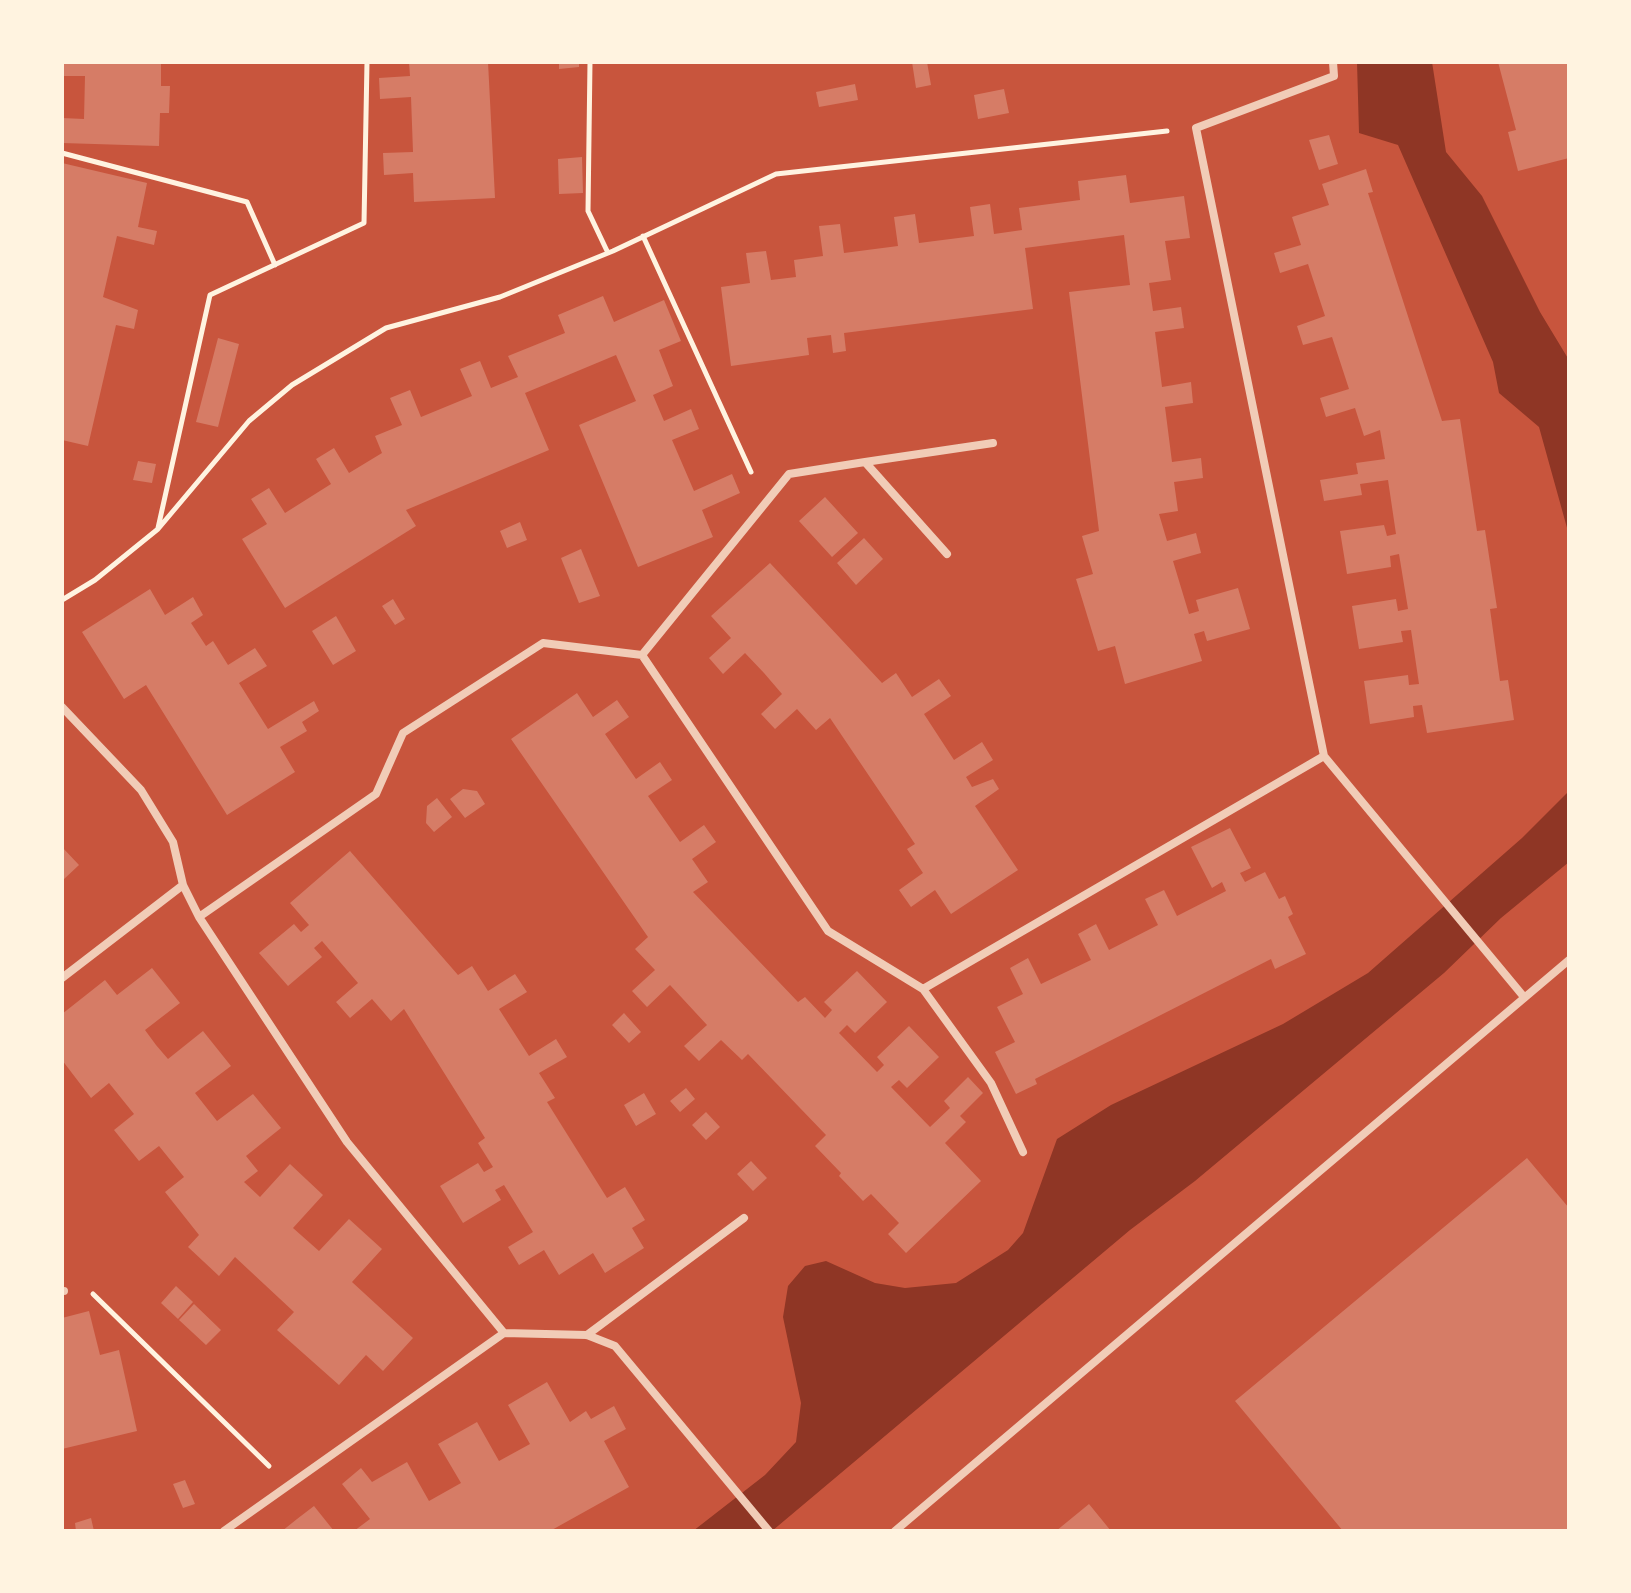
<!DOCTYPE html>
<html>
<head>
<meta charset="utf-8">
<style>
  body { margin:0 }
  #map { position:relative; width:1631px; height:1593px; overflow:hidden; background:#c8553d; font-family:Signika,sans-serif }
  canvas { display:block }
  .frame { position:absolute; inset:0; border:64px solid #fff3e0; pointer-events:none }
</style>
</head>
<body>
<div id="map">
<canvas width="1631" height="1593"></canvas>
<div class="frame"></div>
</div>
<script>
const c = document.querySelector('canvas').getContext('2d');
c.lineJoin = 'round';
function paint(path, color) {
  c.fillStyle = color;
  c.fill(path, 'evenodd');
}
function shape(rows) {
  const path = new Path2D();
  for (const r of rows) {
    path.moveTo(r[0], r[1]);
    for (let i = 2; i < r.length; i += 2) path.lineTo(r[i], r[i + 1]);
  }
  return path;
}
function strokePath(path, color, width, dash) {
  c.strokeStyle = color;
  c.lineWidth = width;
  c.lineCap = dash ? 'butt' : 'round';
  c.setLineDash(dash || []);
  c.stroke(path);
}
const water = shape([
  [1357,62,1432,62,1446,152,1482,196,1540,312,1569,360,1569,535,1539,427,1499,393,1493,362,1398,145,1359,133],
  [1569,791,1569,862,1501,918,1444,973,1195,1181,1130,1230,772,1531,693,1531,765,1475,796,1442,801,1403,783,1317,788,1286,805,1266,826,1261,875,1283,905,1288,956,1283,1008,1250,1023,1233,1057,1139,1111,1105,1283,1024,1368,973,1522,838]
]);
const building = shape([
  [62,62,161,62,161,86,170,86,169,113,160,113,159,146,62,143,62,118,84,119,85,76,62,76],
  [409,62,488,62,495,198,414,202,413,173,384,175,383,153,413,152,411,97,380,99,379,78,410,76],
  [559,62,579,62,579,67,559,69],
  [912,62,927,62,931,85,916,88],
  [1498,62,1569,62,1569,158,1518,171,1508,132,1516,130],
  [855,84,858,100,819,107,816,92],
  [1004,89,1009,113,978,119,974,95],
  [1329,135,1338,164,1319,170,1309,140],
  [582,157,583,193,559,194,558,159],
  [62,163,147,183,138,227,157,231,154,245,117,236,103,297,138,310,134,329,116,325,88,446,62,440],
  [1366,169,1373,192,1368,193,1442,421,1460,419,1477,531,1485,530,1497,608,1490,609,1500,681,1508,680,1514,720,1427,733,1422,705,1413,706,1414,717,1370,724,1364,681,1408,675,1409,685,1419,684,1411,630,1401,631,1403,642,1359,649,1352,606,1396,599,1398,611,1408,609,1399,554,1390,556,1391,567,1347,574,1340,531,1384,525,1387,536,1396,534,1388,480,1360,484,1362,495,1324,501,1320,480,1358,474,1356,463,1385,459,1380,430,1364,436,1355,408,1326,417,1320,398,1349,389,1332,337,1303,345,1297,326,1325,316,1308,264,1280,273,1274,253,1301,245,1292,217,1329,205,1322,184],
  [1126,175,1130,203,1184,196,1190,238,1165,241,1171,280,1149,283,1153,311,1181,307,1184,328,1155,332,1162,387,1191,382,1193,403,1165,407,1172,462,1201,458,1203,478,1174,482,1178,511,1159,514,1167,541,1196,533,1201,553,1173,561,1189,614,1199,611,1196,600,1238,588,1250,629,1207,641,1204,631,1194,634,1202,661,1125,684,1115,646,1098,651,1076,579,1093,574,1082,536,1099,531,1069,292,1130,285,1124,235,1025,248,1033,309,844,333,846,351,833,353,831,335,807,338,809,355,731,366,721,287,750,283,746,253,766,251,771,280,796,277,794,260,823,256,819,226,840,224,844,253,898,246,894,217,915,214,919,243,974,236,970,207,990,204,994,234,1022,230,1019,208,1080,200,1078,181],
  [603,296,614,322,664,300,681,341,659,350,673,386,653,395,664,421,691,409,699,429,672,440,694,491,732,474,740,493,702,510,713,537,638,567,579,425,636,401,616,355,525,393,549,450,406,510,416,526,285,608,242,539,267,524,251,499,269,488,285,513,331,484,316,459,334,448,349,473,382,453,375,436,402,425,390,398,410,390,421,417,472,396,460,369,480,361,491,388,518,377,508,356,565,333,558,315],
  [218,338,239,344,218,427,196,422],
  [138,461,156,464,152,483,133,480],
  [825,497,858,533,832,557,799,521],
  [520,522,527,540,507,548,500,531],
  [864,538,883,559,856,585,837,563],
  [581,549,600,596,579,603,561,558],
  [770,563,882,683,896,673,912,697,939,679,951,696,924,714,954,760,982,742,993,760,966,777,972,787,993,779,999,789,975,806,1018,870,951,914,935,890,911,907,899,890,923,873,907,849,915,844,830,718,816,730,797,709,775,729,761,714,782,694,764,673,745,653,723,674,709,658,731,638,711,616],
  [150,589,165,615,193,597,203,615,191,623,206,646,213,641,228,665,255,648,267,666,239,683,268,729,314,701,319,711,302,722,307,731,280,747,295,772,227,815,146,685,124,699,82,632],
  [393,599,405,619,395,625,382,606],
  [336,616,356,651,333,665,312,631],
  [577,693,593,717,617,700,629,717,605,734,636,779,660,762,672,780,648,796,680,842,704,825,716,842,692,859,708,882,693,892,798,1002,805,997,825,1018,832,1010,824,1002,857,971,887,1002,855,1033,847,1025,839,1033,877,1072,884,1065,877,1057,909,1026,939,1057,907,1088,899,1080,891,1087,930,1127,950,1108,944,1101,968,1077,983,1093,960,1116,966,1122,945,1143,981,1181,906,1253,888,1234,899,1223,871,1194,863,1201,839,1176,841,1173,815,1146,826,1135,748,1054,742,1060,721,1040,699,1061,684,1046,707,1025,670,985,647,1007,632,991,655,970,635,949,648,937,511,739],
  [463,789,477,791,485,804,465,818,450,799],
  [437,798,452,817,434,832,426,823,427,806],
  [1230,828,1251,868,1240,873,1245,882,1265,872,1279,899,1285,896,1293,914,1288,917,1306,954,1275,969,1271,959,1035,1079,1037,1084,1016,1094,995,1052,1015,1042,997,1007,1023,994,1010,968,1028,958,1041,984,1091,960,1078,934,1096,924,1109,950,1158,925,1145,899,1164,890,1177,916,1226,891,1222,882,1212,888,1191,847],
  [62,847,79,865,62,881],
  [350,851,458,975,472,966,488,991,515,974,527,992,499,1009,529,1056,556,1039,567,1057,539,1073,555,1098,547,1102,607,1198,625,1187,645,1220,632,1228,644,1248,605,1273,593,1253,559,1275,544,1250,519,1265,508,1247,533,1232,504,1185,495,1190,501,1200,463,1223,440,1186,478,1163,484,1172,493,1167,478,1143,485,1138,404,1009,391,1021,372,999,350,1018,336,1002,358,983,322,941,314,948,322,957,288,986,259,953,294,924,301,932,309,925,290,903],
  [152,968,180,1003,145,1030,156,1045,168,1059,203,1031,231,1066,195,1093,217,1121,253,1094,281,1128,246,1156,258,1171,244,1182,260,1197,290,1164,323,1195,293,1228,319,1251,349,1219,382,1249,352,1282,413,1338,383,1371,366,1355,339,1385,277,1330,294,1312,235,1257,219,1276,188,1247,199,1235,165,1192,184,1177,159,1146,139,1161,114,1130,134,1114,109,1083,91,1098,62,1060,62,1014,105,980,117,995],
  [624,1013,641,1032,629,1043,612,1025],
  [686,1088,695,1099,680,1112,670,1101],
  [644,1093,656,1114,636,1126,624,1105],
  [706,1112,720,1127,706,1140,692,1125],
  [1527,1158,1569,1208,1569,1531,1343,1531,1235,1401],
  [751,1161,767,1178,753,1191,737,1174],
  [176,1286,193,1302,178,1319,161,1303],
  [194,1304,221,1330,206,1345,179,1320],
  [89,1311,100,1355,119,1350,137,1431,62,1449,62,1318],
  [547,1382,570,1422,586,1411,591,1419,614,1406,626,1429,604,1441,629,1487,550,1531,354,1531,370,1519,342,1484,361,1468,372,1482,407,1462,429,1501,461,1483,438,1444,477,1422,499,1461,530,1444,508,1405],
  [185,1480,195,1504,183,1508,173,1484],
  [1089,1504,1111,1531,1056,1531],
  [314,1506,334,1531,282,1531,297,1519],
  [91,1518,94,1531,76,1531,75,1523]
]);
const path = shape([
  [590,62,588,211,608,253],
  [62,153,247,202,275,265],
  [643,236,751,472],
  [158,528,210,295,364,223,367,62],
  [62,600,95,580,158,529,249,421,292,385,386,328,500,297,613,251,776,174,1167,131],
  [93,1294,269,1466]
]);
const minor = shape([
  [1333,62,1334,76,1196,128,1324,756,1524,997],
  [865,462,993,443],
  [642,655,789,474,865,462,947,554],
  [62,707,141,790,173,842,183,885,199,917,347,1142,504,1333,587,1335,615,1346,769,1531],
  [199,917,376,794,403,733,543,643,642,655,828,931,923,989,991,1083,1023,1152],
  [62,978,183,885],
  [923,989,1324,756],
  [62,1291,64,1291],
  [587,1335,744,1218],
  [224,1531,504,1333],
  [895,1531,1569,960]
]);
paint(water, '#8f3625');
paint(building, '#d67c66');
strokePath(path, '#fff3e0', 5);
strokePath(minor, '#f1ccb7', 8);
</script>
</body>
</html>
